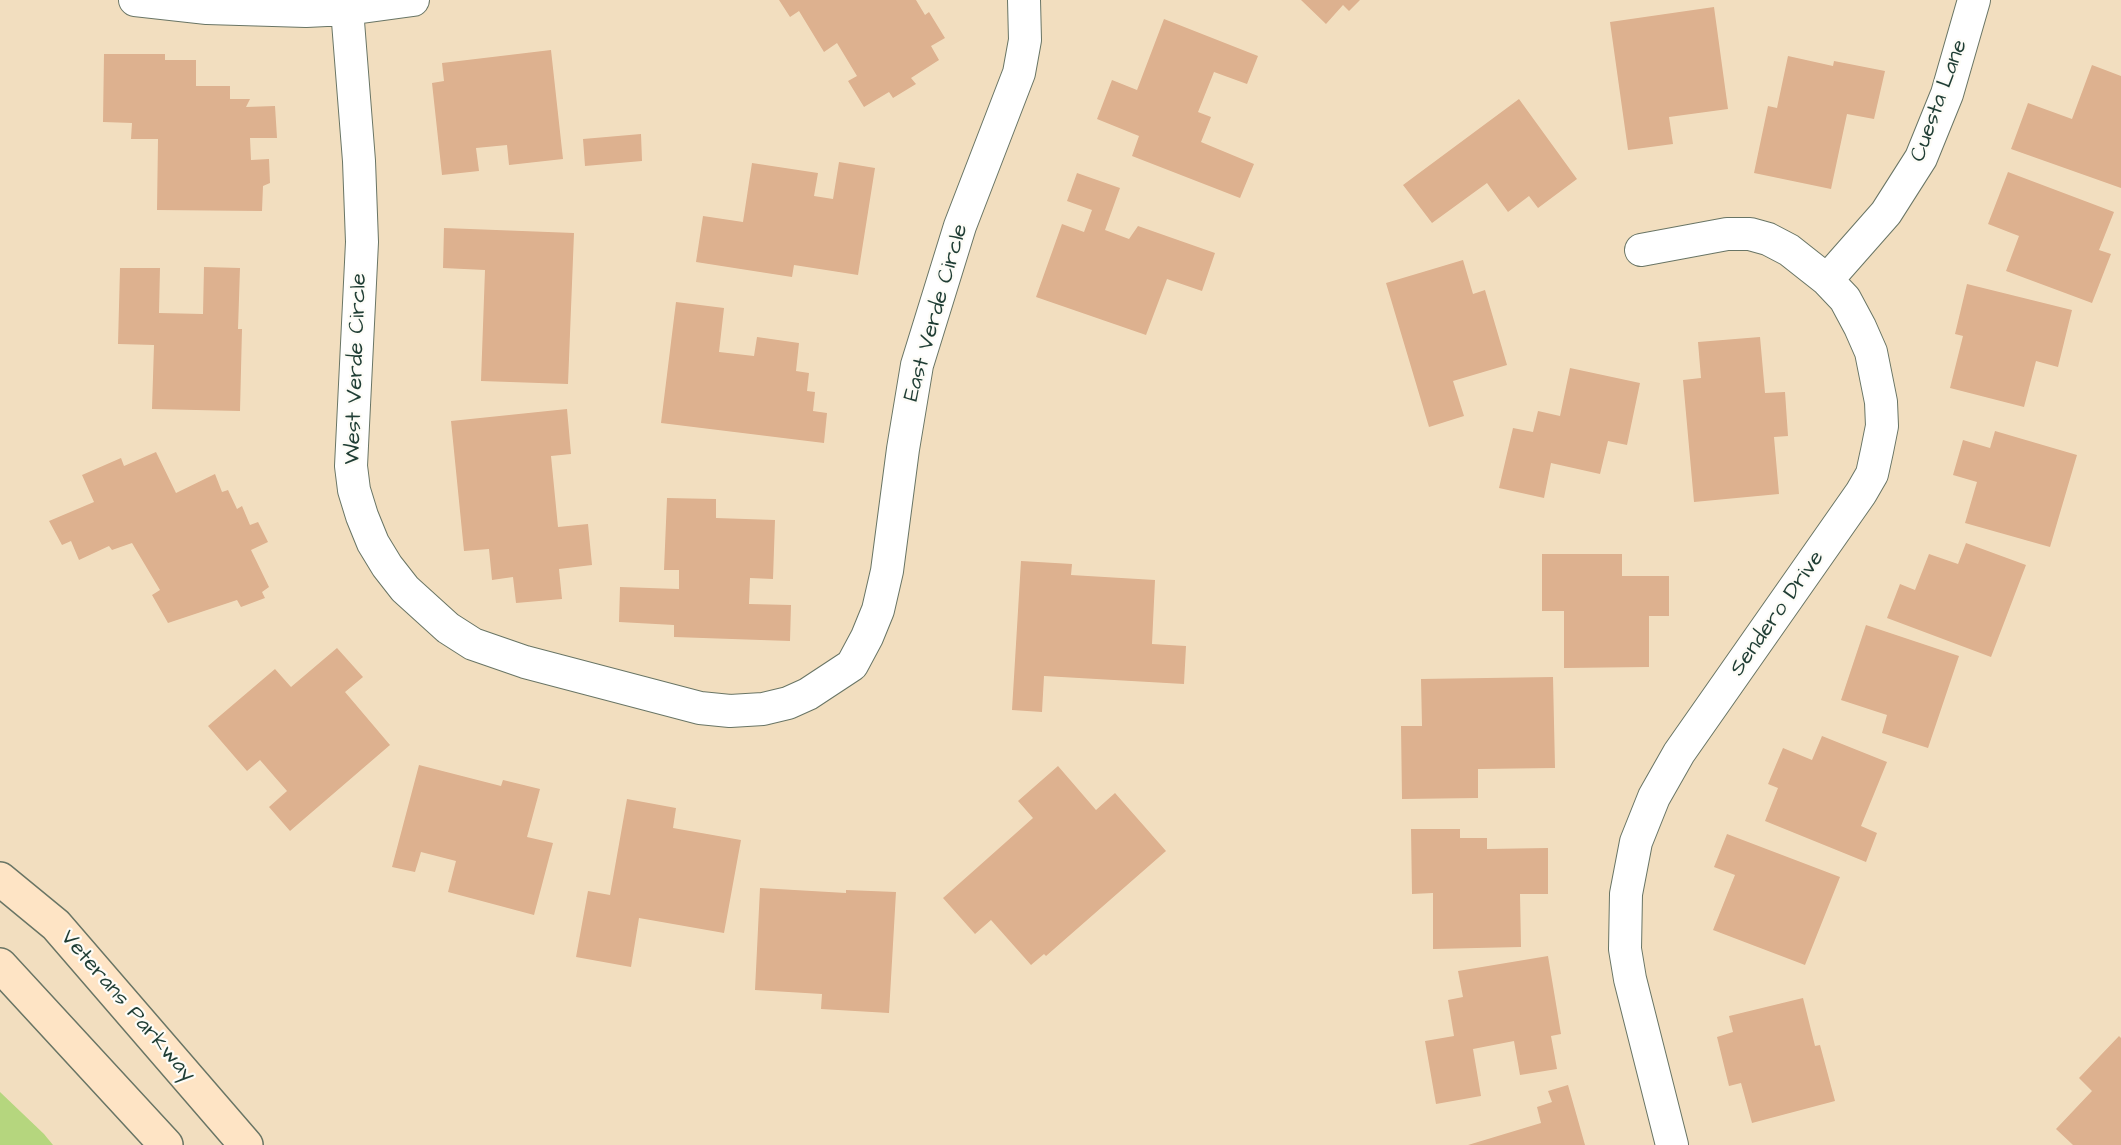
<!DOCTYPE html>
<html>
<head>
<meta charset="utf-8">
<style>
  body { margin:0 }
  canvas { display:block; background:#f2debf }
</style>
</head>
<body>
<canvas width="2121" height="1145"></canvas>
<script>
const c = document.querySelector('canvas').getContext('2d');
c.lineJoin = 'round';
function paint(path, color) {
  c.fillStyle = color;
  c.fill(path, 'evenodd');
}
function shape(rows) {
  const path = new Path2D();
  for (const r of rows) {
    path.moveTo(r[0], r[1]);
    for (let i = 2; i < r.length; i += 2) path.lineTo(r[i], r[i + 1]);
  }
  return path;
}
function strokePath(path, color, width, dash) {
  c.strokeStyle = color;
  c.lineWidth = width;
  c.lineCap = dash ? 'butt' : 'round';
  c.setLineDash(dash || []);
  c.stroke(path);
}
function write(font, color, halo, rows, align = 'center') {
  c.font = font + ' "Architects Daughter",sans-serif';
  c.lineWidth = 4.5;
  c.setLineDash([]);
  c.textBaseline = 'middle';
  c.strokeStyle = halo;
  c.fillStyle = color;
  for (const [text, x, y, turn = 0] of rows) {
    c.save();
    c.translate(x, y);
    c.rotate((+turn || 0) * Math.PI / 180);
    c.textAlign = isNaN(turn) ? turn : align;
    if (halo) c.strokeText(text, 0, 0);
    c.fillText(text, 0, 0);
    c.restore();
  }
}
const green = shape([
  [0,1092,44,1134,53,1145,0,1145]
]);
const building = shape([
  [779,0,916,0,925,15,929,12,945,38,931,46,939,60,911,78,916,84,893,98,889,92,864,107,848,81,857,76,837,43,824,52,799,11,790,17],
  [1301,0,1360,0,1349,11,1343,5,1326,24],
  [1714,7,1728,109,1669,117,1673,144,1628,150,1610,22],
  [1164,19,1258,56,1247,84,1214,72,1198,112,1211,117,1201,142,1254,164,1240,198,1132,156,1139,136,1097,119,1112,80,1137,90],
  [551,50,563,159,509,165,507,145,476,148,479,171,442,175,432,83,444,81,442,63],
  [104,54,165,54,165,60,196,60,196,86,230,86,230,99,250,99,246,107,275,106,277,138,250,138,251,160,269,159,270,183,263,186,262,211,157,210,158,139,131,139,132,123,103,122],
  [1788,56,1833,66,1834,61,1885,71,1874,119,1847,114,1831,189,1754,173,1768,106,1777,108],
  [2092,65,2121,76,2121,188,2011,149,2028,103,2072,119],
  [1519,99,1577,179,1538,208,1529,196,1508,212,1487,183,1432,223,1403,185],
  [641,134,642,161,585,166,583,139],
  [839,162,875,168,858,275,794,265,792,277,696,262,703,216,743,222,752,163,818,173,814,196,833,199],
  [2008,172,2114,212,2099,250,2111,254,2092,303,2006,271,2019,236,1988,224],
  [1077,173,1120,188,1105,230,1129,239,1138,226,1215,253,1202,291,1167,279,1146,335,1036,297,1062,224,1084,232,1092,210,1067,201],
  [444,228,574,233,568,384,481,381,485,270,443,268],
  [1463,260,1473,294,1485,290,1507,365,1453,381,1464,416,1429,427,1386,283],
  [204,267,240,268,238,329,242,329,240,411,152,409,154,345,118,344,120,268,160,268,159,313,203,314],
  [1967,284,2072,310,2058,367,2036,361,2024,407,1950,388,1963,336,1955,334],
  [676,302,724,308,719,352,754,356,757,337,799,343,796,371,809,373,807,391,815,392,813,411,827,413,824,443,661,423],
  [1760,337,1765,393,1785,392,1788,436,1774,437,1779,494,1694,502,1683,380,1701,378,1698,342],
  [1570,368,1640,383,1627,445,1608,441,1600,474,1551,463,1544,498,1499,488,1513,428,1533,432,1538,411,1560,416],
  [567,409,571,454,551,456,558,527,588,524,592,565,559,569,562,599,516,603,513,577,492,580,489,549,464,551,451,421],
  [1995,431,2077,455,2050,547,1965,523,1977,482,1953,475,1963,440,1990,448],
  [156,452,176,493,215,474,222,492,228,490,237,509,242,506,250,525,258,522,268,542,251,550,269,587,262,592,265,598,241,607,237,600,168,623,152,595,160,590,132,543,112,550,109,546,79,560,71,541,62,545,49,521,94,502,82,475,121,458,124,466],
  [667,498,716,499,716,518,775,520,773,579,750,578,749,604,791,605,790,641,674,637,674,625,619,622,620,587,679,589,679,570,664,570],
  [1966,543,2026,565,1991,657,1887,618,1900,584,1915,590,1929,554,1958,564],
  [1542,554,1622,554,1622,576,1669,576,1669,616,1649,616,1649,667,1564,668,1564,611,1542,611],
  [1021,561,1072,564,1071,575,1155,580,1152,644,1186,646,1184,684,1044,676,1042,712,1012,710],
  [1866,625,1959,656,1928,748,1882,733,1887,715,1841,700],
  [337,648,363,677,345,692,390,745,290,831,269,807,287,791,260,760,247,771,208,726,275,669,291,687],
  [1553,677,1555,768,1478,769,1478,798,1402,799,1401,726,1422,726,1421,679],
  [1822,736,1887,762,1861,826,1877,833,1866,862,1765,821,1778,788,1768,784,1783,748,1812,760],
  [419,765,501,786,503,780,540,789,527,837,553,843,534,915,448,892,456,861,421,852,415,872,392,867],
  [1058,766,1096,810,1115,793,1166,851,1046,956,1044,954,1031,965,991,920,975,934,943,898,1033,818,1018,801],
  [627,799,676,808,673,828,741,840,724,933,639,918,631,967,576,957,588,891,610,895],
  [1411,829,1460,829,1460,838,1487,838,1487,849,1548,848,1548,894,1520,894,1521,947,1433,949,1433,893,1412,894],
  [1727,834,1840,877,1805,965,1713,930,1735,875,1714,867],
  [760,888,846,893,846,890,896,892,889,1013,821,1009,822,994,755,990],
  [1548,956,1561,1034,1551,1036,1557,1069,1520,1075,1514,1041,1473,1049,1481,1096,1436,1104,1425,1041,1454,1036,1448,1000,1463,997,1458,971],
  [1803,998,1815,1046,1820,1045,1835,1101,1752,1123,1741,1083,1729,1086,1717,1037,1733,1032,1729,1016],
  [2119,1036,2121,1038,2121,1145,2073,1145,2056,1129,2092,1091,2079,1078],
  [1568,1085,1585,1145,1468,1145,1541,1123,1537,1107,1552,1102,1548,1091]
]);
const street = shape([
  [135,0,207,8,306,11,347,9,413,0],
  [347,9,359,161,362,242,351,466,354,490,362,516,373,543,387,566,405,589,448,628,473,644,525,662,700,708,730,711,763,709,788,703,808,694,852,665,867,637,878,610,887,571,903,449,917,365,960,226,1019,73,1025,40,1024,0],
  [1641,250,1727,234,1750,234,1768,239,1789,250,1827,280,1845,299,1860,327,1871,352,1881,402,1882,426,1877,451,1872,474,1861,493,1679,753,1654,797,1636,842,1626,894,1625,949,1630,979,1672,1145],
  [1827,280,1886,213,1921,158,1947,94,1974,0]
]);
const secondary = shape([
  [0,879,56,925,246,1145],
  [0,965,166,1145]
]);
const streetNames = [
  ["Cuesta Lane",1940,101,-70],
  ["East Verde Circle",937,313,-74],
  ["West Verde Circle",357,369,-88],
  ["Sendero Drive",1778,614,-55],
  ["Veterans Parkway",127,1007,49]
];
paint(green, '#b5d67e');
paint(building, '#ddb18f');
strokePath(street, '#697565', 34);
strokePath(secondary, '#697565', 36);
strokePath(street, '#fff', 32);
strokePath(secondary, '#fee4c5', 33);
write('22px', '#1f3d34', '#fdfcf7', streetNames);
</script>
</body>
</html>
